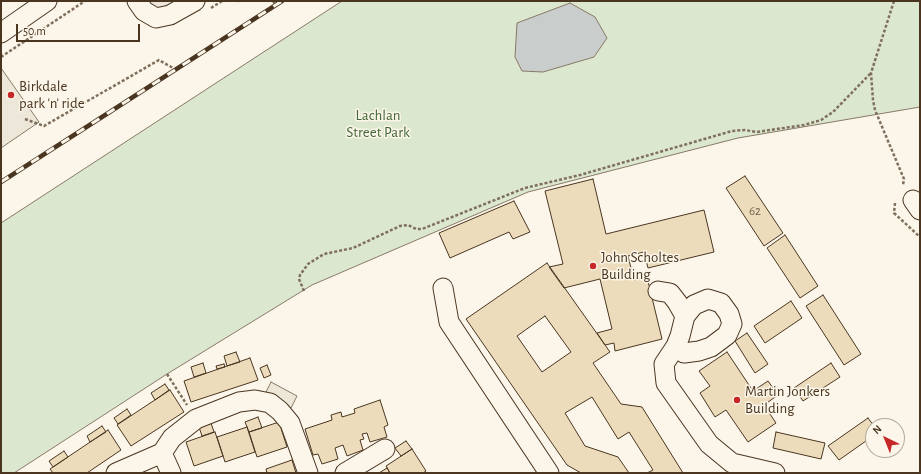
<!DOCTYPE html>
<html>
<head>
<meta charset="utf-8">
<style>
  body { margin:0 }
  #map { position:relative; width:921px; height:474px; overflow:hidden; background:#fbf6e9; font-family:"Alegreya Sans",sans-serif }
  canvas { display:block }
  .frame { position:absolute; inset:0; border:2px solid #4a3520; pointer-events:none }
  .north { position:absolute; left:865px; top:418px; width:40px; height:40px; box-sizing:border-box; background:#fbf6e9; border:1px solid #b4a999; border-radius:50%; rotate:317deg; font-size:11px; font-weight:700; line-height:16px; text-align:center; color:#4a3520 }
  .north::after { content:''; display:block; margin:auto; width:14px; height:18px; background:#c62828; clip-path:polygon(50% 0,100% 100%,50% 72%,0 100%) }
  .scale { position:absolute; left:16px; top:24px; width:124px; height:18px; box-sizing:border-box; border:2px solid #4a3520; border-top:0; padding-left:5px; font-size:12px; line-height:14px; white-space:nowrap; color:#4a3520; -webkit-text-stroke:3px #fbf6e9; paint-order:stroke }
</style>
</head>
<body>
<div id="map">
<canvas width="921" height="474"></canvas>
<div class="frame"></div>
<div class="north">N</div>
<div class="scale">50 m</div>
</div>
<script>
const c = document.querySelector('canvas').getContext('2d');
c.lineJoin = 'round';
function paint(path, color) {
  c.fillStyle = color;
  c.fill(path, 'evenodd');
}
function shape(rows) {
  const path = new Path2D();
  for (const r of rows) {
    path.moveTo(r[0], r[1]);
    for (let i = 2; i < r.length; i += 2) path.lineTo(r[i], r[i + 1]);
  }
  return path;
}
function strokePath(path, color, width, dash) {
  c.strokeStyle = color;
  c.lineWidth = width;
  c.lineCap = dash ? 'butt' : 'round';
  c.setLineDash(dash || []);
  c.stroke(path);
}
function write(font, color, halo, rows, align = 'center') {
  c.font = font + ' "Alegreya Sans",sans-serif';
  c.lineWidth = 3;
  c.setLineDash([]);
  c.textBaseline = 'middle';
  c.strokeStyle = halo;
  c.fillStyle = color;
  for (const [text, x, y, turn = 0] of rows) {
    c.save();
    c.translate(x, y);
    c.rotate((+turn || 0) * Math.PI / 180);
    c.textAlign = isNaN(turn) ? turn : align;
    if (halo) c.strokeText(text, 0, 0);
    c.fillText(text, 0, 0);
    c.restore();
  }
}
const green = shape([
  [342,1,920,1,920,107,738,138,528,192,312,285,167,374,14,473,1,473,1,223,342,1]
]);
const parking = shape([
  [137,1,195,1,170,15,137,1],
  [1,68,39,122,1,148,1,68],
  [271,382,297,396,291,408,265,394,271,382]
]);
const water = shape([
  [570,3,595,17,607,38,594,57,543,72,522,71,515,57,517,23,570,3]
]);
const building = shape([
  [745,176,783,233,764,246,726,188,745,176],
  [593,179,606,234,704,210,714,252,648,268,644,252,628,256,634,280,647,277,662,339,615,351,614,343,605,345,597,333,612,329,600,279,564,288,549,267,563,264,545,191,593,179],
  [514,201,530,232,513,239,509,232,450,258,439,233,514,201],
  [785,235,818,286,800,298,767,248,785,235],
  [547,263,610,352,593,363,621,404,642,407,683,473,647,473,653,470,629,432,618,439,592,397,565,413,585,446,618,457,629,473,581,473,567,465,466,319,547,263],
  [545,316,571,352,542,372,517,336,545,316],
  [823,295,861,354,844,365,806,306,823,295],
  [791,301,802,318,765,343,754,326,791,301],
  [747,333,768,364,755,373,735,341,747,333],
  [236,352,240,362,227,366,224,356,236,352],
  [727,352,753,391,768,381,778,395,764,405,776,423,748,442,726,410,715,417,700,393,710,386,699,371,727,352],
  [250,358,258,380,191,402,184,381,250,358],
  [203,363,206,373,194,377,191,367,203,363],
  [831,363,840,377,803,401,794,388,831,363],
  [224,364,225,367,217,369,216,366,224,364],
  [267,365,271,375,264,378,260,368,267,365],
  [165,384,169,390,155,400,151,393,165,384],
  [170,390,184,412,131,446,117,425,170,390],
  [380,400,388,425,384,427,387,437,370,442,367,433,362,434,364,439,360,440,363,450,347,456,343,445,335,448,338,459,322,464,318,454,313,455,305,429,332,420,331,415,341,412,342,417,355,413,354,409,380,400],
  [127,409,131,415,118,424,114,418,127,409],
  [258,417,262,428,249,432,245,422,258,417],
  [868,418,874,426,873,426,873,436,839,460,828,446,868,418],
  [279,422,287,447,257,457,249,432,279,422],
  [211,423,214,432,202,436,199,427,211,423],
  [102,426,106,432,90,442,87,436,102,426],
  [247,427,255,452,225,462,217,437,247,427],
  [108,430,121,450,87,473,53,473,50,469,108,430],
  [215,432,223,456,194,466,186,442,215,432],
  [776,432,825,443,821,459,773,448,776,432],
  [406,441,412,449,401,456,395,448,406,441],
  [412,449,426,471,423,473,390,473,386,466,412,449],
  [64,451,68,457,53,467,49,461,64,451],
  [292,460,296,473,267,473,266,469,292,460],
  [387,468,390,473,379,473,387,468]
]);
const path = shape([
  [238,1,239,1],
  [273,1,276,5],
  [894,1,871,73,873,100,875,110,904,179,903,185],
  [211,8,222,1],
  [1,57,85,1],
  [25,119,44,126,159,60,173,68],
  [895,203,894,213,920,237],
  [304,291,299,279,300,275,308,264,324,254,353,248,400,226,408,225,416,229,422,229,525,188,580,175,732,131,745,130,757,132,804,125,821,120,833,112,871,73],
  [167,374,187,405]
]);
const minor = shape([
  [137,1,144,11,156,18,170,15,195,1],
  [1,33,47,1],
  [913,200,920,210],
  [443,288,449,322,549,473],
  [658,291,670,293,677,302,685,316],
  [676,346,684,353,699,351,711,347,727,335,732,324,729,314,721,303,708,299,694,305,685,316,680,336,676,346,664,364,666,383,709,444,732,463,775,473],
  [116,473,162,453],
  [171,473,162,453,172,438,196,419,239,402,255,400,270,403,280,411,290,423,308,473],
  [345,473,385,449]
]);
const rail = shape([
  [1,182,282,1]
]);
const markers = [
  [11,95,4,"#c62828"],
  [593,266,4,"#c62828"],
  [737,400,4,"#c62828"]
];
const numberNames = [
  ["62",755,211]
];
const poiNames = [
  ["Birkdale",19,86],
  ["park 'n' ride",19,103],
  ["John Scholtes",601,257],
  ["Building",601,274],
  ["Martin Jonkers",745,391],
  ["Building",745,408]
];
const parkNames = [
  ["Lachlan",378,115],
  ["Street Park",378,132]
];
paint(green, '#dce7d0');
strokePath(green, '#887966', 1);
paint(parking, '#ede7d9');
strokePath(parking, '#887966', 1);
paint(water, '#c9cecd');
strokePath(water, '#887966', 1);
paint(building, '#ecdcbc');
strokePath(building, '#4a3520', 1);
strokePath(minor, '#4a3520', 21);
strokePath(path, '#7f6f5c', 2.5, [3, 2]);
strokePath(minor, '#fbf6e9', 19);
strokePath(rail, '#4a3520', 4.5);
strokePath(rail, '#fbf6e9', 3, [9]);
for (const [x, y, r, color] of markers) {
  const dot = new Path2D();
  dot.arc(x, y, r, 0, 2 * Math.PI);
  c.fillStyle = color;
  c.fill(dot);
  strokePath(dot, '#fbf6e9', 1.5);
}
write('13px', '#725f47', null, numberNames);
write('15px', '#4a3520', '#fbf6e9', poiNames, 'left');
write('15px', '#436837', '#fbf6e9', parkNames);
</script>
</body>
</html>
